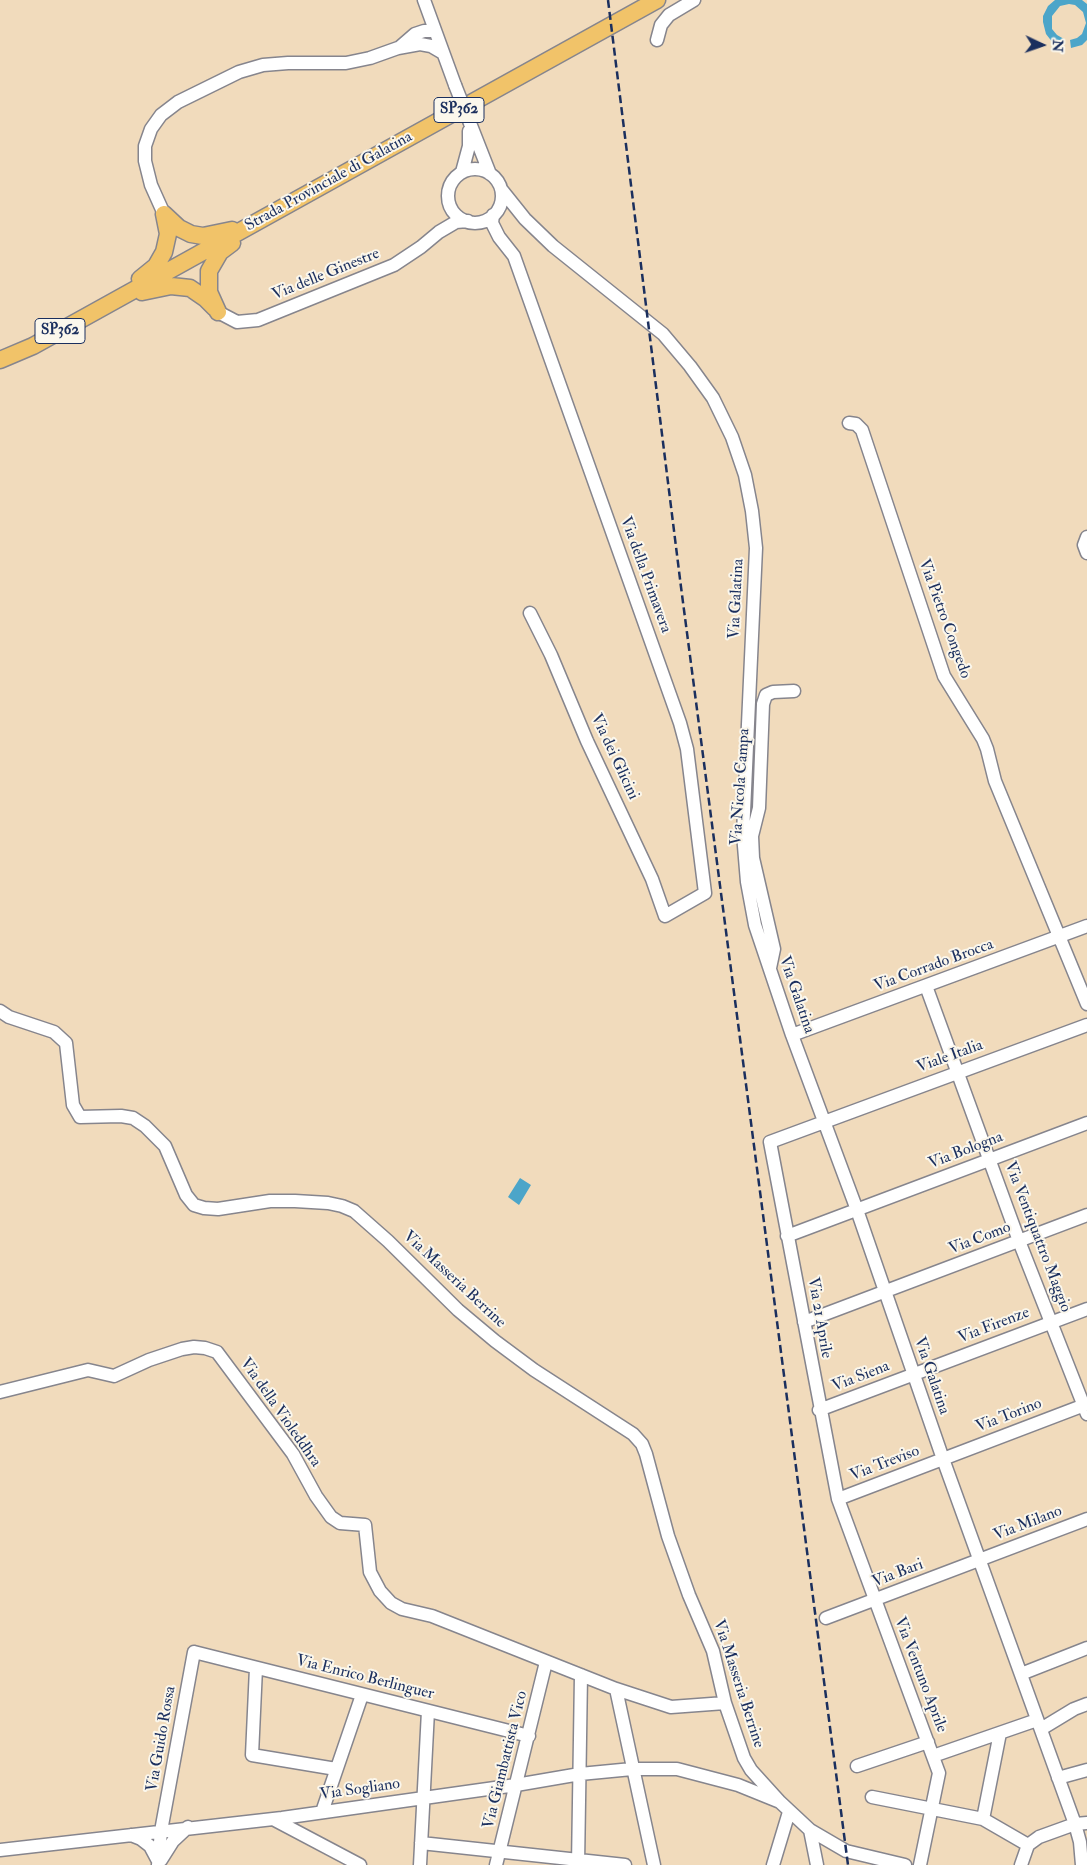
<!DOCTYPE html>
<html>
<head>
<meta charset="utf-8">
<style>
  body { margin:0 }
  #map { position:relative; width:1087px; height:1865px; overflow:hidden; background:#f1dbbc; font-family:"IM FELL Double Pica",serif }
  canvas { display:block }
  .north { position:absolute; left:1017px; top:20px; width:50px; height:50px; -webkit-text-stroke:4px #fbf7ec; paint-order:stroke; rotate:93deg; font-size:14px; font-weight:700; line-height:20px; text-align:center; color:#1b2f5e }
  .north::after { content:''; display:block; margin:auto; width:18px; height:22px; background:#1b2f5e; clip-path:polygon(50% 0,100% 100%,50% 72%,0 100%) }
</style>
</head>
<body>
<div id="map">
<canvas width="1087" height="1865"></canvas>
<div class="north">N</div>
</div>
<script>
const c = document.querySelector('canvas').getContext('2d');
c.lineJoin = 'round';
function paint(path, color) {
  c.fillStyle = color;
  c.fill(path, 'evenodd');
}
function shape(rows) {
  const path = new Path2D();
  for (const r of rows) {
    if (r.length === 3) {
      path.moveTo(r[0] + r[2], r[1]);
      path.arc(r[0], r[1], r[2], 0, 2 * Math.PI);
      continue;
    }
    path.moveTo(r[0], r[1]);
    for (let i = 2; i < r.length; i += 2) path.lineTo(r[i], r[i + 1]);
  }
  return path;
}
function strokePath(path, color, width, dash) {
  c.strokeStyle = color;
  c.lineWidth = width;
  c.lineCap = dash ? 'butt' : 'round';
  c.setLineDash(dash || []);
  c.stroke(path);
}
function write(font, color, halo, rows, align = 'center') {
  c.font = font + ' "IM FELL Double Pica",serif';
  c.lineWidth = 4;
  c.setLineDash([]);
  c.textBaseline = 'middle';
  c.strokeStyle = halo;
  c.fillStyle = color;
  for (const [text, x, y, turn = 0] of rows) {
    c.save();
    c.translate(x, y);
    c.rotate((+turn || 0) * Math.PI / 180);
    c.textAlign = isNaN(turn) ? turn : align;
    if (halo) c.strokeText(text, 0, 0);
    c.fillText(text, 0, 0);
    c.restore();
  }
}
const water = shape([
  [1055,0,1082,0,1087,4,1087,40,1082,45,1071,48,1070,40,1077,38,1082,34,1086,23,1083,12,1075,5,1069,4,1060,6,1052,16,1052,29,1057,35,1064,39,1063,48,1053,43,1046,34,1043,22,1043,16,1048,6],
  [520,1178,531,1185,519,1205,508,1197]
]);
const minor = shape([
  [424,0,455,85],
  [657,40,661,25,669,15,694,0],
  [400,47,415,34,424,31,435,31],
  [470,123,490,174],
  [475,196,27],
  [462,172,469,146,469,131],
  [501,189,525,219,553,246,663,334,690,366,713,398,732,437,745,475,752,511,756,548,743,834,747,882,755,925,792,1035,857,1210,943,1459,1075,1824,1080,1842,1082,1865],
  [164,214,151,185,145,161,145,146,151,129,161,115,178,102,239,72,263,65,288,63,346,63,370,58,398,48,420,44,431,46,443,53],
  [493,215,492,223,499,237,514,256,680,723,687,749,705,893,665,916,652,879,587,741,551,655,530,613],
  [218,312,237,322,258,320,394,265,421,247,439,232,456,222,468,221],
  [849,423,856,424,862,430,944,676,983,739,987,749,995,781,1087,1004],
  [1087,537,1084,545,1087,553],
  [770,968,774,949,753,858,752,836,759,808,763,704,766,695,773,692,794,691],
  [926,986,1019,1241,1087,1414],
  [0,1011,9,1017,54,1032,66,1043,73,1105,80,1117,121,1116,133,1118,145,1126,165,1146,186,1195,194,1205,204,1208,218,1209,270,1201,295,1201,328,1203,342,1206,354,1211,388,1241,458,1310,495,1341,534,1370,633,1434,642,1444,646,1454,668,1536,689,1595,713,1651,725,1703,744,1758,751,1770,780,1802],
  [792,1035,1087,926],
  [787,1236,1087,1123],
  [804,1322,1087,1215],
  [0,1392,88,1370,114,1376,149,1360,182,1349,194,1347,205,1348,217,1352,293,1454,316,1496,331,1517,340,1523,365,1525,370,1572,380,1591,391,1603,402,1609,432,1616,616,1689,671,1707,725,1703],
  [819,1410,1087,1309],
  [838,1499,1087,1404],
  [826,1618,1087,1519],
  [256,1668,252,1755,336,1769],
  [1021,1674,1087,1648],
  [616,1689,654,1865],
  [1041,1729,1074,1709,1087,1704],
  [933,1756,1037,1720],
  [857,1766,928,1742],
  [1058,1778,1087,1770],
  [872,1797,983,1819,1028,1845],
  [322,1812,362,1695],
  [273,1819,360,1865],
  [983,1819,1000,1733],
  [810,1830,817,1865],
  [131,1835,141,1839,150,1846,158,1861],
  [421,1843,625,1865],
  [0,1850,282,1818,516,1785,580,1774,632,1769,677,1769,738,1785,780,1802,810,1830,846,1851,905,1865],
  [161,1860,173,1841,188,1827],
  [158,1865,161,1831,194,1652,529,1736],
  [420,1865,428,1711],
  [496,1865,546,1662],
  [578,1865,581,1675],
  [773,1865,789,1812],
  [920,1865,939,1773,838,1499,770,1142,1087,1025],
  [1021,1865,1028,1845,1039,1837,1075,1824,1087,1823]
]);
const major = shape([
  [164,214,179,228,191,234,203,236,232,230],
  [140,279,156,266,164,252,168,234,164,214],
  [142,292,171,286,190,288,206,299,215,308],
  [218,312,209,292,209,271,220,252,232,243],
  [0,360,33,346,657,0]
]);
const rail = shape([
  [608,0,681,587,848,1865]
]);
const minorBridge = shape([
  [455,85,470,123]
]);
const shields = [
  [459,110,50],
  [60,331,50]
];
const shieldNames = [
  ["SP362",459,110],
  ["SP362",60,331]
];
const streetNames = [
  ["Strada Provinciale di Galatina",329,182,-29],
  ["Via delle Ginestre",326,275,-22],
  ["Via della Primavera",645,575,70],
  ["Via Galatina",737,599,-87],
  ["Via Pietro Congedo",944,619,70],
  ["Via dei Glicini",614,757,65],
  ["Via Nicola Campa",741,787,-86],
  ["Via Corrado Brocca",934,966,-20],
  ["Via Galatina",796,995,71],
  ["Viale Italia",950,1057,-20],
  ["Via Bologna",966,1151,-21],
  ["Via Ventiquattro Maggio",1037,1237,69],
  ["Via Como",980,1239,-21],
  ["Via Masseria Berrine",454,1280,43],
  ["Via 21 Aprile",819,1318,80],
  ["Via Firenze",994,1326,-21],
  ["Via Galatina",931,1376,71],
  ["Via Siena",861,1377,-21],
  ["Via della Violeddhra",280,1413,55],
  ["Via Torino",1009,1416,-21],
  ["Via Treviso",885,1464,-21],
  ["Via Milano",1028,1524,-21],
  ["Via Bari",898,1574,-21],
  ["Via Ventuno Aprile",920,1675,69],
  ["Via Enrico Berlinguer",365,1678,14],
  ["Via Masseria Berrine",738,1684,72],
  ["Via Guido Rossa",162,1739,-80],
  ["Via Giambattista Vico",506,1760,-76],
  ["Via Sogliano",360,1790,-8]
];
paint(water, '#4ca5c9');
strokePath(minor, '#86858d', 15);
strokePath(major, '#86858d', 19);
strokePath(minor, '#fff', 12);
strokePath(major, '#f1c369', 16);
strokePath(rail, '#1b2f5e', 2.5, [8, 4]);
strokePath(minorBridge, '#86858d', 15, []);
strokePath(minorBridge, '#fff', 12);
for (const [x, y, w] of shields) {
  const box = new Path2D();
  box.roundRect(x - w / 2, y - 12.5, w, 25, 4);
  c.fillStyle = '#fbf7ec';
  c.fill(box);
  strokePath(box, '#1b2f5e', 1);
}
write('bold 15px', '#1b2f5e', null, shieldNames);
write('16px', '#1b2f5e', '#fbf7ec', streetNames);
</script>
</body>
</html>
